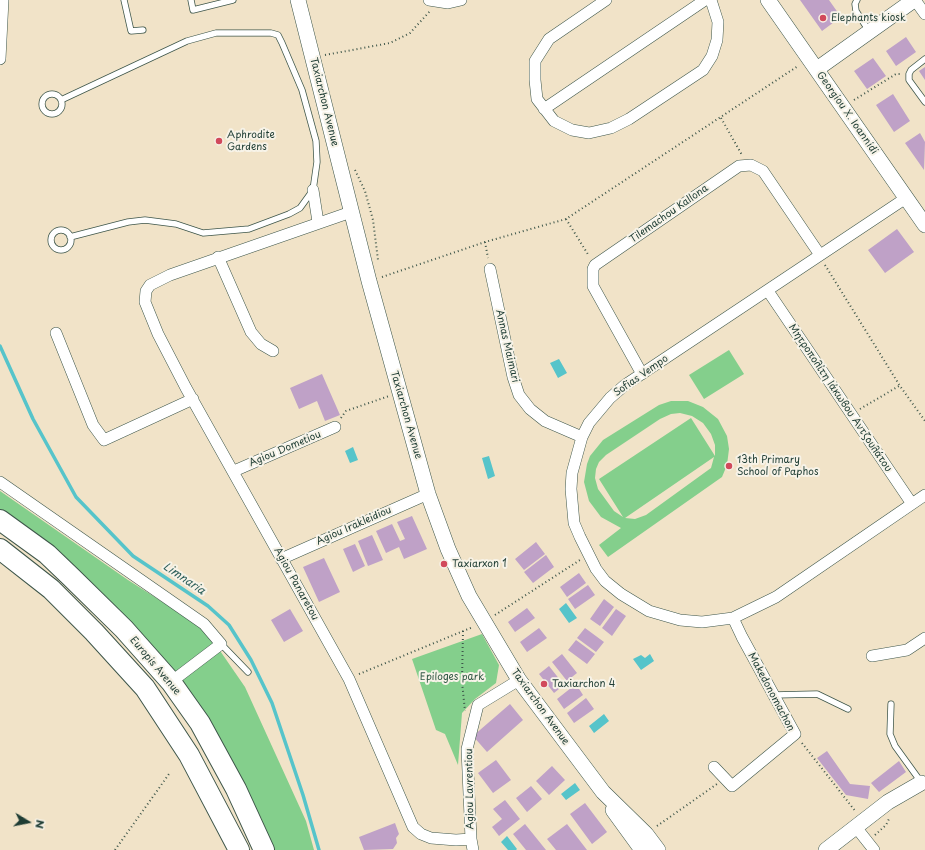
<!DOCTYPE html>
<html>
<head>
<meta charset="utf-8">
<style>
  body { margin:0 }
  #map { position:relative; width:925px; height:850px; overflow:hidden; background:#f1e3c8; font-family:"Playpen Sans",sans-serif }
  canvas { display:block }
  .north { position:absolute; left:8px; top:802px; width:40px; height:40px; -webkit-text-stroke:3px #f7f3e8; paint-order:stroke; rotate:100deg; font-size:11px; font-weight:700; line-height:16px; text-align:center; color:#1f3d34 }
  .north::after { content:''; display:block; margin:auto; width:14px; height:18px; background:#1f3d34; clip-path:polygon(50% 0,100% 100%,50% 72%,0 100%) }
</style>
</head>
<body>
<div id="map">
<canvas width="925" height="850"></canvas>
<div class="north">N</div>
</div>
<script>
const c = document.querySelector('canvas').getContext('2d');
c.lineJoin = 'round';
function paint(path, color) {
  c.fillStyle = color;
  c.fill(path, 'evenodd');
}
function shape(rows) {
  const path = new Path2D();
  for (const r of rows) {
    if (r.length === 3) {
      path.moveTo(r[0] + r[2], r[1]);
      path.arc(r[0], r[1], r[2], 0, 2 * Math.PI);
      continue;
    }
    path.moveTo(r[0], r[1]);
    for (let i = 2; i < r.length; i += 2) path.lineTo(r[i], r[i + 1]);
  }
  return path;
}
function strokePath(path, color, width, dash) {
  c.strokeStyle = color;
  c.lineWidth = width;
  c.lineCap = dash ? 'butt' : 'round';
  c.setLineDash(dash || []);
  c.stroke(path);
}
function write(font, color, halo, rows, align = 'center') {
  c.font = font + ' "Playpen Sans",sans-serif';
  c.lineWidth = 4;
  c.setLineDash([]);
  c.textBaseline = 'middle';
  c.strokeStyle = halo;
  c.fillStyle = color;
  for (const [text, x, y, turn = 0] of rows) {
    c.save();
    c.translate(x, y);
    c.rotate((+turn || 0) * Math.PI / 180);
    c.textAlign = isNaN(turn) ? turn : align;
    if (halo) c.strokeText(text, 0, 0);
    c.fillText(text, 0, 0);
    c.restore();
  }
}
const green = shape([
  [729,350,744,374,704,399,689,375],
  [671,401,688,401,703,407,718,419,727,436,729,449,727,465,722,477,608,557,599,545,621,528,601,517,589,501,584,482,587,464,590,456,603,440,659,405],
  [680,413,692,416,703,423,711,434,715,445,715,456,691,418,599,479,623,517,614,511,598,489,595,478,596,469,599,462,606,455,660,419,671,414],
  [714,457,711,468,646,515,635,519,625,518],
  [0,491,128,580,205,629,245,687,306,821,314,850,275,850,261,818,197,706,0,519],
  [482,634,499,665,496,683,475,699,462,713,458,765,445,734,436,730,412,659]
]);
const water = shape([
  [559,359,567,373,558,378,550,363],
  [353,447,358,460,350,463,345,451],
  [489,456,495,476,488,479,482,458],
  [566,603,577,618,569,623,559,609],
  [650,654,654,661,641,670,633,659,641,655,645,658],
  [604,714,609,721,594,733,589,726],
  [575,783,580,790,566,800,561,794],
  [507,836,517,849,516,850,508,850,501,842]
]);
const stream = shape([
  [0,346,33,419,76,497,133,556,208,606,229,625,251,660,272,703,303,795,319,850]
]);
const building = shape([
  [800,0,829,0,841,17,822,31],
  [906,37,916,52,896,66,886,51],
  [873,58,886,76,867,89,854,71],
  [925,67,925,80,919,71],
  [893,94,910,121,894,132,876,105],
  [920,133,925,142,924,170,905,143],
  [897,229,914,252,885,273,868,250],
  [322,374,340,415,325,421,317,401,299,409,290,388],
  [412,516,427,549,404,559,399,547,386,553,376,531,392,524,400,541,405,539,397,522],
  [372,535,383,560,368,566,358,541],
  [536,542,545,554,524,570,515,559],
  [355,544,365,566,353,572,343,549],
  [546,555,554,567,533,583,524,572],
  [324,558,340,592,319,602,303,567],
  [579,573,586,583,567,597,560,587],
  [588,585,595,595,575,609,568,599],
  [604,599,614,607,600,626,590,619],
  [527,608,535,618,515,632,508,622],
  [290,609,303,631,284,642,271,620],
  [616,609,626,616,612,636,602,628],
  [539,628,547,638,527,652,520,642],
  [585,628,604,642,596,652,577,638],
  [576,640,595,654,587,664,568,650],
  [562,654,577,673,567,681,552,662],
  [549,666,564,685,554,693,539,674],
  [576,684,583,695,564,709,557,699],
  [586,698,594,709,574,723,567,713],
  [510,704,523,720,487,752,473,736],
  [827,751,850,784,870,786,868,799,846,795,817,758],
  [496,760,511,780,493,793,478,773],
  [899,761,906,772,879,792,871,783],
  [552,766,565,780,549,795,536,781],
  [531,786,542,799,527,812,516,798],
  [505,800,520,819,499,836,492,827,502,819,493,809],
  [585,803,607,832,592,844,570,814],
  [395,823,399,834,396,838,397,843,393,849,364,850,359,837],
  [525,824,546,850,526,850,513,834],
  [567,824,587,850,556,850,547,839]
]);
const path = shape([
  [325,55,390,43,410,33,430,11],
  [854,100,896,74,902,74],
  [721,118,742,155],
  [355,170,365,191,373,220,378,260],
  [566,219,589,256],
  [485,242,488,258],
  [825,265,900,386,925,421],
  [382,277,485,242,566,219,798,66],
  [860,409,899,386],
  [341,418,346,411,389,396],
  [495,615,580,560],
  [463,631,462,682,465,711],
  [359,674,473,627],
  [802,743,856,812],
  [657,826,717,784],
  [875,835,886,825,889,819],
  [115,850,169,774]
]);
const lane = shape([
  [124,0,131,31,143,30],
  [191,0,193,10,233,0],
  [857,0,855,4,856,11,869,31],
  [925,59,911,70,909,74,909,80,925,102],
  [52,104,10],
  [61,100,187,41,216,33,271,33,278,35,282,43,302,90,316,141,317,162,313,190,300,208,289,214,249,229,203,233,176,224,145,220,128,222,70,237],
  [61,240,10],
  [221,644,248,672],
  [774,695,817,694,848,709],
  [891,704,890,734,895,746,921,782]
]);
const street = shape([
  [429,0,448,3,461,0],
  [606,0,549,39,535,61,535,80,537,99,554,121,572,130,589,133,611,128,629,119,703,70,712,56,717,40,718,22,711,0],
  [915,0,925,14],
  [0,59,3,0],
  [544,109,705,0],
  [313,190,318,222],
  [906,198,625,385,610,398,589,423,582,437,572,473,571,489,574,523,580,537,596,569,605,581,621,594,649,611,680,620,702,622,733,618,776,597,925,495],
  [351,212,170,275,150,285,146,291,145,302,158,334,186,388,349,679,413,827,421,834,431,838,456,840,471,839],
  [218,257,251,332,261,344,273,351],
  [490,269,513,377,519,395,530,409,545,421,582,437],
  [768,291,912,504],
  [56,333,93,425,104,440,193,399],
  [642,374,593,286,593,269,595,265,739,166,751,165,763,171,820,255],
  [234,471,335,427],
  [0,482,204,624,221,644,171,682],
  [281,559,428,494],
  [872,656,907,650,925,638],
  [714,767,732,786,795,734,742,637,733,618],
  [855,826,874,850],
  [473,850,471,839,467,749,478,705,519,680]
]);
const secondary = shape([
  [298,0,369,281,428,494,448,549,469,596,519,680,603,792,646,834,658,850],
  [768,0,925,225],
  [817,69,914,0],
  [613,810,642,850],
  [826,850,888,802,921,783]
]);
const highway = shape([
  [0,520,47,554,71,577,124,629,171,682,200,723,236,789,264,850],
  [0,549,51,589,94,632,145,688,189,755,239,850]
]);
const markers = [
  [823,18,4,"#d1495b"],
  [219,141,4,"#d1495b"],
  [729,466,4,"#d1495b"],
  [444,564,4,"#d1495b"],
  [544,684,4,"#d1495b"]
];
const poiNames = [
  ["Elephants kiosk",831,18],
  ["Aphrodite",227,135],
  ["Gardens",227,147],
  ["13th Primary",737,460],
  ["School of Paphos",737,472],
  ["Taxiarxon 1",452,564],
  ["Taxiarchon 4",552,684]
];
const streetNames = [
  ["Taxiarchon Avenue",324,102,76],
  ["Georgiou X. Ioannidi",847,113,55],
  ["Tilemachou Kallona",669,214,-35],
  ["Annas Maimari",507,346,77],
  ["Sofias Vempo",641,376,-35],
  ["Μητροπολίτη Ιάκωβου Αντζουλάτου",840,398,56],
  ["Taxiarchon Avenue",406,415,74],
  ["Agiou Dometiou",285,449,-23],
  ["Agiou Irakleidiou",354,526,-24],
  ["Agiou Panaretou",296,584,61],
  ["Europis Avenue",155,666,50],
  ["Makedonomachon",771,692,62],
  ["Taxiarchon Avenue",540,707,54],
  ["Agiou Lavrentiou",470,789,-91]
];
const parkNames = [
  ["Epiloges park",452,677]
];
const waterNames = [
  ["Limnaria",184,579,34]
];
paint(green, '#84cf8c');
paint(water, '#56c4ca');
strokePath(stream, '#56c4ca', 3.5);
paint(building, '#bfa1c7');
strokePath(lane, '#3e564a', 7);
strokePath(street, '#3e564a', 12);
strokePath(secondary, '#3e564a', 16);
strokePath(highway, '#3e564a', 22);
strokePath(path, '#3e564a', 2, [1, 3]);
strokePath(lane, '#fff', 5.5);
strokePath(street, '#fff', 11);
strokePath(secondary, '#fff', 15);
strokePath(highway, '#fff', 20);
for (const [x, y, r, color] of markers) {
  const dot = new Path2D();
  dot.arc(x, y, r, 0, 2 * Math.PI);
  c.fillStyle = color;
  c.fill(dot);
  strokePath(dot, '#f7f3e8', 1.5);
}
write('10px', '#1f3d34', '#f7f3e8', poiNames, 'left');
write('10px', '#1f3d34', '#f7f3e8', streetNames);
write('10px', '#335a46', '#f7f3e8', parkNames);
write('italic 11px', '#2d5f5a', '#f7f3e8', waterNames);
</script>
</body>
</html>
